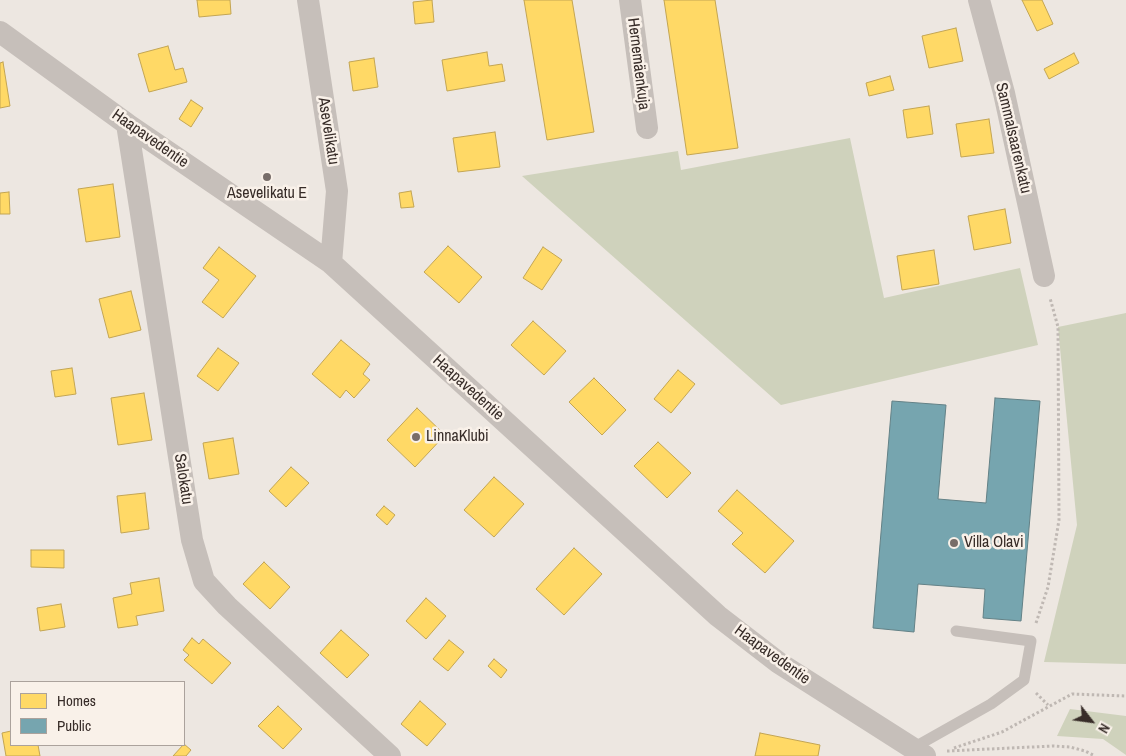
<!DOCTYPE html>
<html>
<head>
<meta charset="utf-8">
<style>
  body { margin:0 }
  #map { position:relative; width:1126px; height:756px; overflow:hidden; background:#ede7e1; font-family:"Archivo Narrow",sans-serif }
  canvas { display:block }
  .legend { position:absolute; left:10px; top:681px; width:175px; height:65px; box-sizing:border-box; background:#f9f1e9; border:1px solid #aba29c; margin:0; padding:6px 9px; list-style:none; font-size:15px; color:#372c28 }
  .legend li { display:flex; align-items:center; gap:10px; height:25px }
  .legend b { width:25px; border:1px solid #aba29c }
  .north { position:absolute; left:1066px; top:696px; width:50px; height:50px; -webkit-text-stroke:4px #f9f1e9; paint-order:stroke; rotate:120deg; font-size:14px; font-weight:700; line-height:20px; text-align:center; color:#372c28 }
  .north::after { content:''; display:block; margin:auto; width:18px; height:22px; background:#372c28; clip-path:polygon(50% 0,100% 100%,50% 72%,0 100%) }
</style>
</head>
<body>
<div id="map">
<canvas width="1126" height="756"></canvas>
<ul class="legend">
<li><b style="height:14px;background:#ffd966"></b>Homes</li>
<li><b style="height:14px;background:#76a5af"></b>Public</li>
</ul>
<div class="north">N</div>
</div>
<script>
const c = document.querySelector('canvas').getContext('2d');
c.lineJoin = 'round';
function paint(path, color) {
  c.fillStyle = color;
  c.fill(path, 'evenodd');
}
function shape(rows) {
  const path = new Path2D();
  for (const r of rows) {
    path.moveTo(r[0], r[1]);
    for (let i = 2; i < r.length; i += 2) path.lineTo(r[i], r[i + 1]);
  }
  return path;
}
function strokePath(path, color, width, dash) {
  c.strokeStyle = color;
  c.lineWidth = width;
  c.lineCap = dash ? 'butt' : 'round';
  c.setLineDash(dash || []);
  c.stroke(path);
}
function write(font, color, halo, rows, align = 'center') {
  c.font = font + ' "Archivo Narrow",sans-serif';
  c.lineWidth = 5;
  c.setLineDash([]);
  c.textBaseline = 'middle';
  c.strokeStyle = halo;
  c.fillStyle = color;
  for (const [text, x, y, turn = 0] of rows) {
    c.save();
    c.translate(x, y);
    c.rotate((+turn || 0) * Math.PI / 180);
    c.textAlign = isNaN(turn) ? turn : align;
    if (halo) c.strokeText(text, 0, 0);
    c.fillText(text, 0, 0);
    c.restore();
  }
}
const green = shape([
  [850,138,884,298,1020,268,1038,345,781,405,522,176,678,151,681,170],
  [1126,313,1126,664,1044,662,1077,525,1058,327],
  [1070,709,1126,716,1126,755,1103,739,1057,736]
]);
const homes = shape([
  [197,0,230,0,231,14,199,17,197,0],
  [432,0,434,22,415,24,413,2,432,0],
  [524,0,572,0,594,132,547,140,524,0],
  [664,0,715,0,738,148,687,155,664,0],
  [1022,0,1042,0,1053,24,1037,31,1022,0],
  [956,28,963,61,929,68,922,36,956,28],
  [168,46,175,70,183,68,187,82,149,92,138,54,168,46],
  [487,52,489,66,502,64,505,81,447,91,442,60,487,52],
  [1074,53,1079,63,1049,79,1044,69,1074,53],
  [374,58,378,87,353,91,349,62,374,58],
  [3,62,10,106,0,108,0,63,3,62],
  [890,76,894,90,869,96,866,83,890,76],
  [191,100,203,108,191,127,179,119,191,100],
  [929,106,933,134,907,138,903,110,929,106],
  [989,119,994,153,961,157,956,124,989,119],
  [495,132,500,167,458,172,453,138,495,132],
  [113,184,120,237,86,242,78,189,113,184],
  [411,191,414,207,401,208,399,193,411,191],
  [9,192,10,214,0,214,0,193,9,192],
  [1005,209,1011,243,974,250,968,216,1005,209],
  [448,246,482,277,459,303,424,272,448,246],
  [219,247,256,276,223,318,202,302,219,280,203,268,219,247],
  [543,247,562,260,542,290,523,278,543,247],
  [934,250,939,284,902,290,897,256,934,250],
  [131,291,141,330,109,338,99,299,131,291],
  [533,321,566,351,544,375,511,345,533,321],
  [341,340,370,364,363,374,370,380,354,398,346,390,340,398,312,374,341,340],
  [218,348,239,363,218,391,197,376,218,348],
  [72,368,76,394,55,397,51,371,72,368],
  [678,370,695,384,671,413,654,399,678,370],
  [594,378,626,410,602,435,569,402,594,378],
  [144,393,152,440,118,445,111,398,144,393],
  [417,408,445,435,415,467,387,440,417,408],
  [233,438,239,474,209,479,203,443,233,438],
  [658,442,691,473,667,498,634,466,658,442],
  [291,467,309,483,286,507,269,491,291,467],
  [494,477,524,504,494,537,464,510,494,477],
  [737,490,794,541,765,573,732,544,743,533,718,511,737,490],
  [145,493,149,529,121,533,117,496,145,493],
  [384,506,395,515,387,525,376,515,384,506],
  [574,548,602,574,564,615,536,589,574,548],
  [31,550,64,550,64,568,31,567,31,550],
  [264,562,290,587,270,609,243,584,264,562],
  [159,578,164,611,136,616,138,625,118,628,113,598,132,594,130,583,159,578],
  [426,598,446,616,426,639,406,621,426,598],
  [61,604,65,627,40,631,37,608,61,604],
  [341,630,369,655,347,678,320,653,341,630],
  [192,638,199,644,203,639,231,663,212,684,184,660,189,655,183,650,192,638],
  [449,640,464,652,448,671,433,659,449,640],
  [494,659,507,670,501,678,488,666,494,659],
  [420,701,446,724,427,746,401,724,420,701],
  [278,706,302,729,283,749,258,726,278,706],
  [11,731,11,745,38,745,40,756,6,756,2,733,11,731],
  [760,733,820,745,818,756,755,756,760,733],
  [184,744,191,750,186,756,173,756,184,744]
]);
const public = shape([
  [995,398,1040,401,1021,621,983,618,985,589,918,584,914,632,873,628,892,401,946,405,938,499,986,503,995,398]
]);
const path = shape([
  [1036,623,1048,587,1059,520,1058,327,1050,298],
  [1036,693,1048,705],
  [954,748,1002,732,1072,694,1126,696],
  [947,751,1053,746,1070,747,1085,751,1095,756]
]);
const lane = shape([
  [913,748,991,704,1024,680,1031,641,956,631]
]);
const street = shape([
  [308,0,337,191,331,263],
  [630,0,647,128],
  [979,0,1004,93,1044,276],
  [0,32,127,124,331,263,718,616,779,663,925,756],
  [127,124,192,540,204,581,227,606,390,756]
]);
const markers = [
  [267,177,5,"#776d69"],
  [416,437,5,"#776d69"],
  [954,543,5,"#776d69"]
];
const streetNames = [
  ["Hernemäenkuja",638,64,83],
  ["Asevelikatu",328,131,81],
  ["Sammalsaarenkatu",1013,138,77],
  ["Haapavedentie",150,139,35],
  ["Haapavedentie",468,388,42],
  ["Salokatu",183,479,81],
  ["Haapavedentie",772,655,36]
];
const poiNames = [
  ["Asevelikatu E",267,194,"center"],
  ["LinnaKlubi",426,437],
  ["Villa Olavi",964,543]
];
paint(green, '#cfd2bc');
paint(homes, '#ffd966');
strokePath(homes, '#c3a553', 1);
paint(public, '#76a5af');
strokePath(public, '#638186', 1);
strokePath(path, '#bfb8b3', 3, [2.5, 2.5]);
strokePath(lane, '#c6bfba', 11);
strokePath(street, '#c6bfba', 22);
for (const [x, y, r, color] of markers) {
  const dot = new Path2D();
  dot.arc(x, y, r, 0, 2 * Math.PI);
  c.fillStyle = color;
  c.fill(dot);
  strokePath(dot, '#f9f1e9', 2);
}
write('16px', '#372c28', '#f9f1e9', streetNames);
write('16px', '#372c28', '#f9f1e9', poiNames, 'left');
</script>
</body>
</html>
